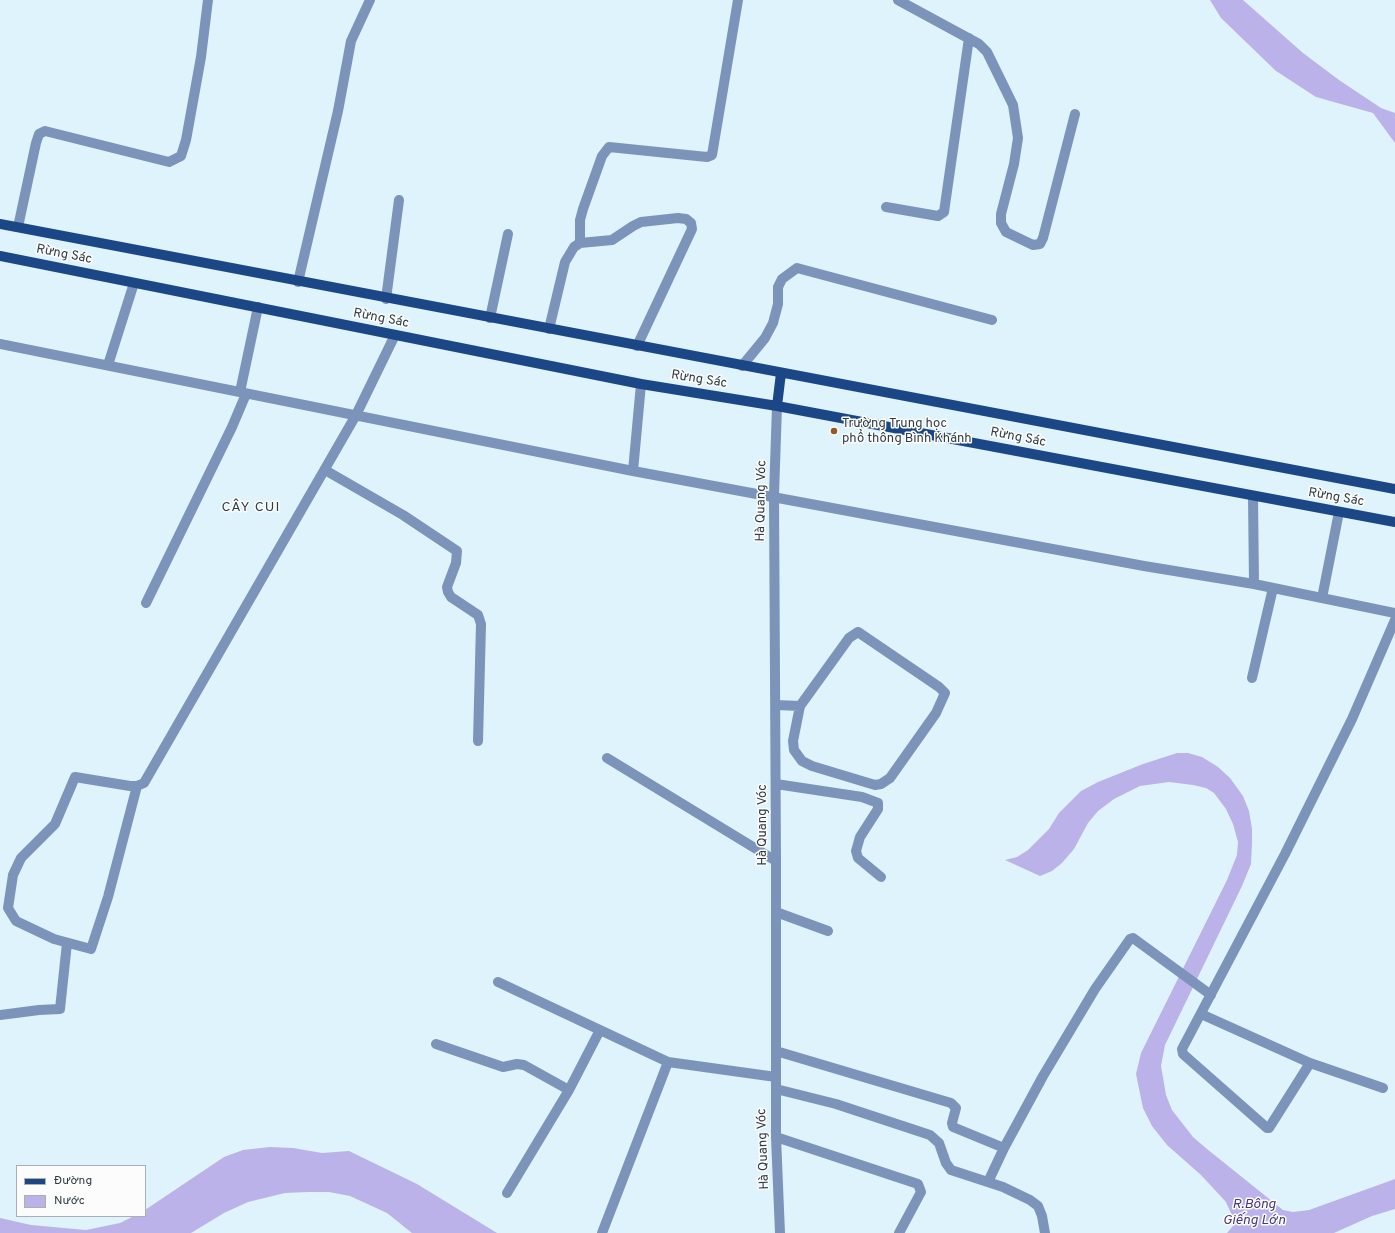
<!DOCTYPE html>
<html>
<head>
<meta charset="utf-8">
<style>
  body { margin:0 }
  #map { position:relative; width:1395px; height:1233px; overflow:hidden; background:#dff3fc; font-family:Overpass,sans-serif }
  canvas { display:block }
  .legend { position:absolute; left:16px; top:1165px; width:130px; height:52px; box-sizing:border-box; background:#fcfcfc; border:1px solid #aab0b2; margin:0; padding:5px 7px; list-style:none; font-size:12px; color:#2f3d43 }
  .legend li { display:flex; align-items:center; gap:8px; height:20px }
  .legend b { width:20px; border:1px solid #aab0b2 }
</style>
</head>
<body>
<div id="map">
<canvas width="1395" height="1233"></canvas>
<ul class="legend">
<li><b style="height:5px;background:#1c4787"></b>Đường</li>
<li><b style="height:11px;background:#bbb2e9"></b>Nước</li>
</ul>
</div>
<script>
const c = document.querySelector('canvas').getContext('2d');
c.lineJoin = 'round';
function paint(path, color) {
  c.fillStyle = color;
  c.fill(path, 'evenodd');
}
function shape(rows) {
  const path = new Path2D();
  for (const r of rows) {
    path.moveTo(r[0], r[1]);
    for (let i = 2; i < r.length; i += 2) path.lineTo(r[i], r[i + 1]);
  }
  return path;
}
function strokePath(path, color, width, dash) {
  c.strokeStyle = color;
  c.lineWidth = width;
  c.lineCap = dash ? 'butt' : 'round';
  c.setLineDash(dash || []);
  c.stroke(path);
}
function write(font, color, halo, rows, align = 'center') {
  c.font = font + ' Overpass,sans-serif';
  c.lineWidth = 3;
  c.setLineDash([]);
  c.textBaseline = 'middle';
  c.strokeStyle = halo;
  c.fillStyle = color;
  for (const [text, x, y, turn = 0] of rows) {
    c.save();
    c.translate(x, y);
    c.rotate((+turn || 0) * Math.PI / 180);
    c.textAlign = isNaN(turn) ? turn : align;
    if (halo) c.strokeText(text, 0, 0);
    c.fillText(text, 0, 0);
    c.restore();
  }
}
const water = shape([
  [1210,0,1243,0,1303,53,1339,80,1381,108,1395,113,1395,143,1373,113,1316,97,1276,71,1221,18],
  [1177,753,1188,753,1202,757,1218,767,1230,778,1243,796,1249,811,1252,829,1252,843,1251,864,1242,886,1165,1045,1161,1066,1166,1095,1172,1110,1193,1137,1207,1149,1283,1210,1293,1212,1309,1210,1395,1179,1395,1209,1372,1216,1334,1233,1227,1233,1233,1226,1234,1220,1226,1202,1201,1175,1167,1145,1152,1126,1143,1108,1136,1074,1141,1053,1227,880,1237,855,1238,842,1233,824,1226,809,1214,793,1206,788,1193,785,1169,782,1140,786,1114,799,1098,811,1088,823,1074,849,1062,863,1052,871,1040,876,1005,860,1017,857,1028,850,1049,829,1059,813,1081,791,1098,782,1143,764],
  [270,1147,293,1148,322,1153,349,1151,417,1184,497,1233,412,1233,387,1213,350,1196,329,1192,308,1192,285,1193,248,1202,224,1213,191,1233,0,1233,0,1218,31,1225,86,1230,120,1223,134,1216,145,1216,145,1210,224,1157,243,1150]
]);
const minor = shape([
  [898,0,979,44,987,52,1013,105,1018,138,1014,164,1001,214,1001,223,1006,232,1033,245,1040,244,1043,238,1075,114],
  [886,207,938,216,944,212,969,38],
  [18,227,36,143,39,134,45,131,169,162,181,156,186,140,201,57,208,0],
  [580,243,580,220,583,209,602,156,609,147,707,157,712,155,738,0],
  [298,282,338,111,351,41,370,0],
  [386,299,399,200],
  [490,318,508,234],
  [549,329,565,262,574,247,580,243,612,240,633,226,641,222,678,218,686,219,691,223,692,229,637,346],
  [0,344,633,471,1144,566,1254,584,1395,613],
  [108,365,134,283],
  [742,366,765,338,773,323,778,304,778,287,782,279,797,268,992,320],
  [240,392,258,307],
  [777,406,774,495,776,861,776,1137,780,1233],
  [325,470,403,515,457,551,456,563,447,587,448,592,451,597,478,615,481,624,478,741],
  [633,471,641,384],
  [1253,496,1254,584],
  [1322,598,1339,512],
  [146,603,232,427,246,394],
  [858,632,939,687,945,693,936,713,890,778,881,784,875,785,812,766,802,761,794,750,793,741,800,706,849,638,858,632],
  [1252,678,1273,588],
  [776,705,800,706],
  [607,758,776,861],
  [776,784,862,797,878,803,878,809,860,837,856,851,858,858,881,877],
  [137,786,108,897,91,949,54,939,16,921,8,908,13,875,21,858,55,824,75,777,130,786,137,786,144,783,356,415,395,335],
  [776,912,828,931],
  [498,982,668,1062,776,1077],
  [1201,1014,1310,1063,1269,1128,1267,1128,1183,1054,1182,1049,1285,854,1352,719,1395,620],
  [0,1015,39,1010,60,1009,67,943],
  [436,1044,503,1067,517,1064,524,1065,569,1090],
  [776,1051,951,1103,956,1108,952,1123,953,1127,1004,1148,1043,1076,1095,989,1130,939,1133,938,1211,995],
  [1310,1063,1383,1088],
  [776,1089,836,1104,930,1135,939,1143,946,1163,951,1170,1003,1187,1030,1200,1038,1206,1042,1216,1045,1233],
  [776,1137,918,1184,921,1192,899,1233],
  [988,1182,1004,1148],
  [507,1193,569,1090,600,1030],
  [602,1233,668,1062]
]);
const major = shape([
  [0,224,1395,489],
  [0,256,641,384,777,406,1395,522],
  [777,406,781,373]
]);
const markers = [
  [834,431,4,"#975821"]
];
const streetNames = [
  ["Rừng Sác",64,255,11],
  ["Rừng Sác",381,319,11],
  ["Rừng Sác",699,380,9],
  ["Rừng Sác",1018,438,11],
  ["Rừng Sác",1336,498,10],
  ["Hà Quang Vóc",762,501,-89],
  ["Hà Quang Vóc",763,825,-90],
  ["Hà Quang Vóc",764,1149,-92]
];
const poiNames = [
  ["Trường Trung học",842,424],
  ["phổ thông Bình Khánh",842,439]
];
const neighbourhoodNames = [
  ["CÂY CUI",251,508]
];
const waterNames = [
  ["R.Bông",1254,1205],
  ["Giếng Lớn",1254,1221]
];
paint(water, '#bbb2e9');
strokePath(minor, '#7c94ba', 10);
strokePath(major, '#1c4787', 10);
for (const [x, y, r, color] of markers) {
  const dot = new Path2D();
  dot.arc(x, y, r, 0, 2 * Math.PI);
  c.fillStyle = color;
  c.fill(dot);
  strokePath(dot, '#fcfcfc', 1.5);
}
write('13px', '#2f3d43', '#fcfcfc', streetNames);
write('13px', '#2f3d43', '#fcfcfc', poiNames, 'left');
c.letterSpacing = '1px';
write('14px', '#2f3d43', '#fcfcfc', neighbourhoodNames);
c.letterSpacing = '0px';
write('italic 14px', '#48387a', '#fcfcfc', waterNames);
</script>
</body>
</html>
